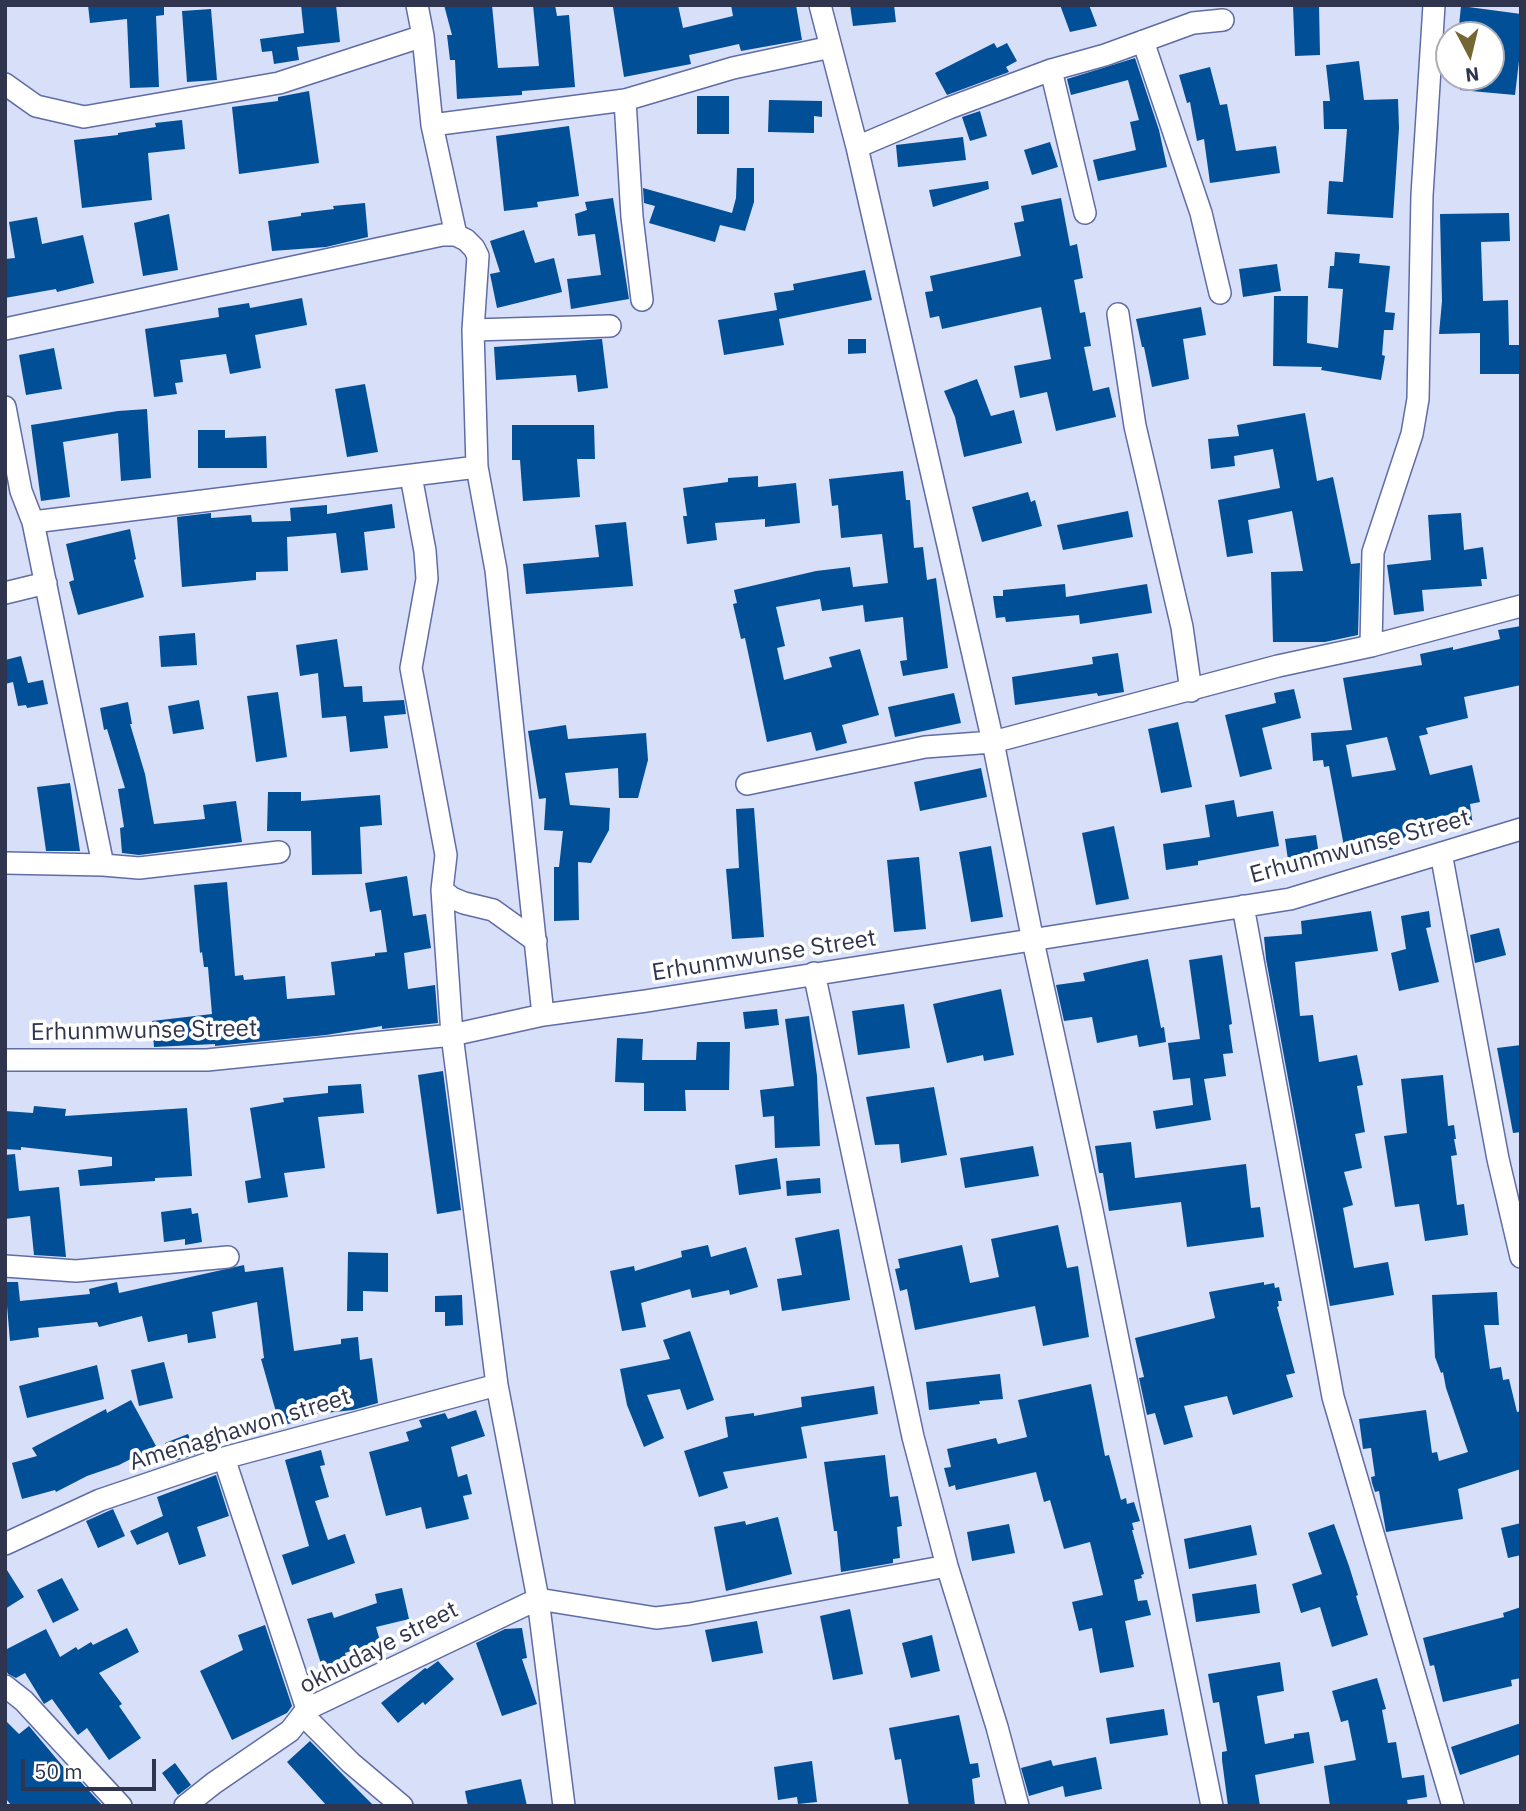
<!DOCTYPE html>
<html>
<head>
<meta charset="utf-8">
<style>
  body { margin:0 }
  #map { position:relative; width:1526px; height:1811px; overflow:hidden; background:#d8dff9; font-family:"IBM Plex Sans",sans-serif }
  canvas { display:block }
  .frame { position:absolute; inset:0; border:7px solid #2f354e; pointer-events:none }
  .north { position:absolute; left:1435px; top:21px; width:70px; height:70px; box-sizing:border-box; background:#fff; border:2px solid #acaeb8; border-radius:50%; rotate:173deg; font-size:19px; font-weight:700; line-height:28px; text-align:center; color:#2f354e }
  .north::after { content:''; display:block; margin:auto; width:24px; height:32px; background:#756734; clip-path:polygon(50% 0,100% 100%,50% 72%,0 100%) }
  .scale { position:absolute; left:21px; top:1759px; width:135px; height:32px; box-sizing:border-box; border:4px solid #2f354e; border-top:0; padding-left:9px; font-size:21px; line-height:24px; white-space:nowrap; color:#2f354e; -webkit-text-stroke:5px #fff; paint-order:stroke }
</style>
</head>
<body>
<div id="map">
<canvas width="1526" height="1811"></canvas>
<div class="frame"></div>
<div class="north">N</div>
<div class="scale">50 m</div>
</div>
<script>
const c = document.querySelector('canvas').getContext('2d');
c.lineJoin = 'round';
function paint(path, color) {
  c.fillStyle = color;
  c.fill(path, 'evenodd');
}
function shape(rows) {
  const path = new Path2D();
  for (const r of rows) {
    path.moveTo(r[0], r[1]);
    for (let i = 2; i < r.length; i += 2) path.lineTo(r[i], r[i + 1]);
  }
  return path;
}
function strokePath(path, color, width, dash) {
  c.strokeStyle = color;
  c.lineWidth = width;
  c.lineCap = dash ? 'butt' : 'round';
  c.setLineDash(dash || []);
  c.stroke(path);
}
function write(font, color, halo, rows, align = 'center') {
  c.font = font + ' "IBM Plex Sans",sans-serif';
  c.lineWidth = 7;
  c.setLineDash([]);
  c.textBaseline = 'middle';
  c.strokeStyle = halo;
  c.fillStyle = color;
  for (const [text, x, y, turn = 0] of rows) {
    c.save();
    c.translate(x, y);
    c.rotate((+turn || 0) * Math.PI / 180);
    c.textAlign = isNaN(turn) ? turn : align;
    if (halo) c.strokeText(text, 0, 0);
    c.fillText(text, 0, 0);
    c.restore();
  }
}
const building = shape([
  [88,5,164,5,164,15,156,16,159,87,130,88,127,19,90,23],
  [301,5,336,5,340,42,297,47,299,60,274,64,272,51,262,52,260,39,304,33],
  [444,5,492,5,498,68,539,66,533,5,555,5,557,16,569,15,575,87,522,91,522,95,457,99,455,60,450,60,447,35,452,35],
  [626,5,678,5,683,28,733,16,731,5,796,5,802,40,741,51,739,44,689,55,691,64,624,77,613,7],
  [850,5,894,5,896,22,853,26],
  [1060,5,1089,5,1097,26,1070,32],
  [1293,5,1319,5,1320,55,1295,56],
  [1461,6,1521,14,1521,44,1515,95,1460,90,1461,77,1491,77,1491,35,1458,35],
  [211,9,217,80,187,82,182,11],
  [994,43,997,48,1007,43,1017,61,1006,67,1009,72,947,95,935,73],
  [1135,58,1159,130,1167,167,1098,181,1093,160,1136,150,1130,122,1139,120,1128,80,1071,95,1067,79],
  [1359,61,1364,100,1398,99,1399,128,1393,218,1327,214,1329,181,1343,182,1347,129,1324,129,1323,101,1330,101,1326,65],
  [1210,67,1220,105,1227,104,1236,151,1276,146,1280,173,1210,183,1204,139,1197,141,1190,102,1187,103,1179,75],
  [309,91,319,163,239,174,232,107,278,101,278,97],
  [697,96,729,96,729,134,697,134],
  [769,100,822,101,822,117,814,116,814,133,768,132],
  [980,111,987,136,970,141,962,117],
  [182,120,185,149,148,153,152,200,82,208,74,140,118,135,118,133,156,127,155,123],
  [569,126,579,196,537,202,538,207,504,211,496,136],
  [963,137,966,160,898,167,896,145],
  [1050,142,1058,167,1032,175,1024,150],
  [737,168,754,168,754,202,745,231,720,225,715,242,649,223,655,206,644,203,643,188,732,213,736,198],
  [988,181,989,189,933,207,929,190],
  [613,198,629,299,571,309,567,279,601,275,595,234,578,236,575,214,587,210,585,202],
  [1061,198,1070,246,1077,244,1083,278,1074,280,1080,313,1085,312,1091,346,1084,347,1093,391,1109,387,1116,417,1056,431,1047,392,1020,398,1014,366,1051,359,1041,307,942,329,939,316,930,318,925,292,933,291,930,276,1021,256,1014,223,1024,221,1021,206],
  [365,203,368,237,326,247,272,251,268,221,301,216,301,213,334,209,333,206],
  [1509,213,1510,241,1481,242,1483,301,1508,300,1509,345,1521,345,1521,374,1480,374,1480,333,1439,334,1442,301,1440,214],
  [169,214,178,270,143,276,134,223],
  [37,217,42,244,83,235,94,283,57,292,56,289,5,298,5,259,15,258,9,222],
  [524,230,535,263,554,258,562,292,497,308,490,274,500,272,490,241],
  [1335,252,1360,254,1359,263,1390,266,1385,312,1395,313,1393,330,1384,330,1382,355,1385,356,1381,380,1321,370,1322,367,1273,366,1274,296,1308,296,1307,343,1338,348,1343,289,1328,288,1330,266,1334,266],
  [1277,264,1281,291,1243,297,1239,269],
  [865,270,872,300,779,319,784,345,724,355,718,320,777,310,774,293,794,290,793,284],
  [302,298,307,325,255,335,261,368,230,374,226,354,180,360,183,382,175,383,177,394,154,397,145,329,219,317,218,308,249,303,250,308],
  [1201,307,1206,335,1183,339,1189,379,1152,387,1144,347,1142,347,1136,319],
  [602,339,608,388,578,392,576,375,496,380,494,347],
  [848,339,866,339,866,353,848,354],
  [54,348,62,389,26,395,19,355],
  [977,379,991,416,1014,410,1022,443,964,457,955,417,944,391],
  [365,384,378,452,347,457,335,389],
  [147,409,151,478,121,481,118,433,63,442,70,497,41,501,31,425,118,411],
  [1305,413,1317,481,1333,477,1351,564,1360,563,1358,635,1325,642,1273,642,1271,572,1303,571,1292,511,1248,520,1253,553,1227,557,1218,500,1280,488,1273,449,1234,456,1235,466,1211,469,1208,439,1239,436,1237,425],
  [512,425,594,425,595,459,577,459,580,497,523,501,520,460,512,460],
  [198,430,225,430,225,438,266,436,267,468,198,468],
  [903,471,906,500,910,500,914,548,923,547,927,580,936,578,948,668,903,676,900,661,907,660,903,617,865,622,863,605,822,611,820,599,776,607,785,646,777,648,784,680,832,667,829,657,860,649,879,715,842,725,847,743,816,751,811,732,767,742,745,638,741,639,733,604,737,603,734,590,816,571,850,567,853,587,888,583,882,534,841,538,838,505,832,506,829,479],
  [758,476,758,487,796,483,800,523,765,527,765,519,715,523,717,540,687,544,683,516,687,516,683,488,728,482,728,478],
  [1028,492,1031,502,1035,500,1042,526,982,542,972,507],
  [392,504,395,528,364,532,368,570,341,573,336,533,287,537,288,571,256,572,256,580,182,587,177,517,211,513,211,518,251,515,252,522,291,521,290,508,327,505,327,514],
  [1128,511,1133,537,1063,550,1057,525],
  [1461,513,1464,550,1483,547,1487,579,1481,579,1482,586,1422,590,1424,611,1394,615,1387,565,1431,560,1428,515],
  [626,522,633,586,526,594,523,564,599,557,595,525],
  [130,529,136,559,134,560,144,597,78,615,69,582,74,580,66,544],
  [1065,584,1066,597,1147,584,1152,613,1080,624,1079,615,1006,622,1005,617,996,618,993,596,1003,596,1003,590],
  [1521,626,1521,685,1464,697,1468,718,1426,728,1428,734,1419,736,1430,775,1472,765,1480,802,1470,804,1473,826,1453,828,1451,814,1420,823,1421,836,1391,839,1393,849,1346,857,1329,766,1324,767,1323,760,1313,761,1311,733,1352,730,1343,678,1422,665,1420,654,1453,647,1453,650,1500,639,1498,630],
  [1387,737,1396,770,1352,777,1346,745],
  [195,633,197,665,161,667,159,636],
  [337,639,344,687,362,686,363,702,404,700,406,714,384,716,388,748,350,752,346,716,322,718,318,673,300,676,296,645],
  [1118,653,1124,692,1098,696,1097,693,1015,705,1012,677,1093,664,1092,657],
  [21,656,28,683,43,680,48,704,27,708,26,705,18,706,13,682,5,684,5,660],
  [1294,689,1301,718,1262,728,1272,769,1240,777,1225,715,1276,703,1274,693],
  [278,692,287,757,256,762,247,696],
  [954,693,961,723,895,737,888,707],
  [199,700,204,729,173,734,168,706],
  [128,702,132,724,130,724,145,774,154,824,205,819,203,805,236,801,242,842,139,855,122,853,120,828,124,827,118,789,125,788,107,729,104,730,100,708],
  [1178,722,1192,787,1161,793,1148,729],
  [566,725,568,739,646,733,648,760,638,798,619,798,618,768,565,773,570,805,610,808,609,830,591,863,578,862,579,920,554,921,554,867,559,867,563,831,544,830,546,798,539,799,528,731],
  [981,768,987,797,920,811,914,782],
  [70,783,80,851,46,851,37,787],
  [268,792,301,792,301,801,380,795,382,825,360,827,362,874,312,875,311,831,267,831],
  [1234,800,1237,817,1273,811,1279,846,1198,861,1198,865,1166,870,1163,844,1210,837,1205,805],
  [754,808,764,937,732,939,726,869,739,868,736,809],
  [1114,826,1129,899,1096,905,1082,833],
  [1316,835,1320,862,1301,864,1301,858,1288,860,1285,839],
  [991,846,1003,917,971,922,959,852],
  [919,857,926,929,894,932,887,860],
  [407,876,413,916,426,914,431,948,404,953,408,989,435,985,438,1023,382,1029,382,1026,326,1035,215,1046,215,1044,154,1047,152,1021,212,1014,208,967,204,967,202,952,200,953,194,885,227,882,235,976,243,975,244,980,285,976,287,999,335,995,331,962,375,956,375,953,387,952,381,910,370,912,365,883],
  [1371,911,1378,951,1295,962,1300,1016,1313,1015,1319,1062,1357,1055,1363,1085,1357,1086,1365,1132,1355,1134,1362,1168,1344,1172,1353,1205,1343,1208,1354,1268,1388,1262,1394,1295,1330,1306,1266,959,1264,937,1302,934,1301,921],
  [1429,911,1431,927,1426,928,1439,982,1399,991,1391,953,1406,949,1401,916],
  [1499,928,1506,955,1475,963,1470,935],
  [1222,955,1232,1024,1229,1025,1233,1053,1223,1054,1226,1076,1204,1079,1211,1120,1156,1129,1153,1111,1193,1105,1190,1078,1173,1080,1168,1043,1200,1039,1189,960],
  [1148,959,1161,1028,1164,1027,1166,1042,1139,1047,1137,1035,1097,1043,1092,1017,1064,1021,1056,985,1085,981,1083,973],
  [1001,989,1014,1055,984,1061,983,1055,947,1063,933,1004],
  [904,1004,910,1048,858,1055,852,1011],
  [777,1009,779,1025,745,1029,743,1012],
  [809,1016,817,1076,820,1146,775,1148,774,1116,763,1117,760,1090,794,1086,785,1019],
  [617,1038,643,1039,642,1060,696,1060,697,1042,730,1042,729,1090,685,1090,686,1111,644,1111,644,1083,615,1082],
  [1521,1045,1521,1132,1513,1133,1497,1048],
  [443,1071,461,1210,437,1214,418,1075],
  [1443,1075,1448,1126,1454,1125,1456,1139,1454,1139,1457,1155,1451,1156,1457,1205,1464,1204,1468,1235,1425,1241,1419,1204,1395,1207,1384,1136,1407,1133,1401,1079],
  [361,1084,364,1113,318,1117,325,1168,284,1173,288,1197,248,1203,245,1181,261,1178,250,1108,284,1102,283,1098,328,1093,328,1086],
  [934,1087,947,1155,901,1163,899,1144,875,1145,866,1097],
  [34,1106,66,1109,65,1116,187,1108,192,1176,155,1178,155,1181,80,1186,78,1170,112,1166,112,1157,21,1147,21,1150,5,1149,5,1111,33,1113],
  [1131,1142,1135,1178,1246,1164,1251,1208,1260,1207,1264,1237,1187,1247,1181,1202,1109,1211,1103,1173,1099,1173,1095,1146],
  [1033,1146,1039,1176,965,1188,960,1158],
  [15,1154,19,1191,59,1187,66,1257,34,1255,30,1216,5,1219,5,1155],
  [777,1158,781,1189,739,1195,735,1165],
  [820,1178,821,1193,787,1196,786,1181],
  [191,1208,192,1214,198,1213,202,1242,185,1245,185,1239,164,1242,161,1212],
  [1058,1225,1067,1268,1078,1266,1089,1337,1043,1346,1035,1306,915,1330,907,1289,900,1291,895,1269,900,1268,898,1259,962,1245,970,1283,999,1277,991,1239],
  [839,1229,850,1300,782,1311,777,1279,802,1275,795,1238],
  [708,1245,711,1257,746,1247,758,1287,730,1295,729,1290,692,1298,690,1289,641,1303,646,1327,622,1331,610,1271,634,1266,635,1271,682,1257,681,1251],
  [348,1252,388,1253,388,1292,363,1291,363,1311,347,1311],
  [244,1265,245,1272,283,1267,294,1351,341,1344,341,1339,358,1337,360,1360,372,1358,378,1403,353,1410,307,1415,308,1419,280,1426,261,1359,264,1358,257,1302,212,1312,216,1338,188,1343,187,1334,148,1342,142,1316,99,1327,97,1322,38,1328,39,1337,10,1341,5,1282,18,1282,20,1301,90,1294,89,1289,117,1282,119,1293],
  [1264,1282,1264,1285,1274,1283,1275,1288,1279,1287,1282,1301,1278,1301,1279,1306,1277,1307,1295,1373,1286,1375,1293,1397,1233,1415,1227,1396,1184,1406,1193,1437,1164,1445,1155,1413,1147,1415,1139,1378,1144,1377,1135,1338,1215,1318,1209,1292],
  [1497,1292,1499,1325,1484,1325,1490,1369,1501,1367,1503,1380,1509,1379,1517,1412,1521,1411,1521,1469,1458,1489,1463,1519,1386,1532,1379,1491,1375,1492,1372,1483,1371,1477,1375,1476,1371,1448,1363,1449,1359,1419,1426,1410,1432,1453,1437,1452,1439,1461,1468,1452,1446,1388,1443,1372,1441,1373,1435,1357,1432,1295],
  [462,1295,463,1325,445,1326,445,1312,435,1312,435,1296],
  [690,1331,714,1400,687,1410,680,1389,647,1395,664,1438,644,1447,627,1405,620,1369,670,1359,663,1340],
  [164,1362,173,1398,139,1406,131,1370],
  [97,1365,104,1399,27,1418,19,1386],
  [1000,1374,1003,1399,979,1401,980,1404,929,1410,926,1382],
  [1091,1384,1105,1456,1109,1455,1121,1500,1126,1498,1127,1504,1134,1502,1140,1521,1132,1523,1134,1530,1132,1530,1144,1574,1141,1575,1142,1578,1134,1580,1138,1601,1147,1600,1151,1615,1125,1621,1134,1667,1100,1673,1092,1628,1079,1631,1072,1602,1103,1595,1090,1542,1064,1549,1050,1500,1044,1502,1036,1472,956,1490,955,1485,949,1487,944,1468,951,1467,947,1449,996,1438,998,1444,1027,1437,1018,1400],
  [874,1386,878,1414,801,1427,807,1458,723,1472,728,1488,699,1497,684,1451,728,1437,725,1417,754,1413,754,1416,802,1407,801,1397],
  [131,1400,156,1446,119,1465,87,1476,56,1492,55,1490,22,1499,12,1463,37,1456,32,1448,106,1409,107,1413],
  [476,1410,485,1436,451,1447,458,1477,467,1474,472,1494,463,1496,469,1519,426,1529,421,1507,386,1516,369,1452,409,1441,406,1432,422,1427,419,1420,445,1413,448,1419],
  [188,1434,196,1454,172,1462,165,1443],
  [321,1450,325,1465,320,1466,329,1497,315,1501,328,1540,345,1534,355,1563,292,1585,282,1555,309,1546,285,1460],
  [885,1455,890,1497,898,1496,902,1526,897,1527,900,1558,893,1559,893,1563,841,1572,837,1531,834,1531,824,1462],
  [216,1475,229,1516,197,1527,206,1556,179,1565,168,1532,137,1545,130,1531,163,1516,157,1497],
  [113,1509,125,1536,98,1548,86,1521],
  [778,1517,792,1574,726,1591,714,1527,745,1521,746,1525],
  [1521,1523,1521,1555,1508,1558,1501,1528],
  [1009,1524,1015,1553,972,1561,967,1532],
  [1334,1524,1349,1566,1358,1595,1356,1596,1368,1635,1332,1647,1320,1607,1301,1613,1292,1584,1322,1574,1308,1533],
  [1251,1525,1257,1555,1189,1569,1184,1539],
  [5,1567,24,1597,5,1609],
  [62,1578,79,1610,53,1623,37,1590],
  [1256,1584,1260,1613,1196,1622,1192,1594],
  [402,1588,409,1619,376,1627,380,1641,345,1653,347,1660,322,1667,307,1619,332,1612,334,1618,377,1603,375,1594],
  [1521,1607,1521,1678,1511,1680,1512,1686,1443,1702,1434,1665,1430,1666,1423,1638,1504,1617,1503,1613],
  [850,1609,863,1674,833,1680,820,1616],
  [757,1621,763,1653,712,1662,705,1630],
  [265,1625,292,1706,287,1713,232,1740,200,1671,243,1650,238,1635],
  [127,1628,139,1652,99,1673,122,1704,119,1706,141,1738,109,1760,87,1728,78,1735,52,1699,44,1704,25,1673,16,1678,8,1674,5,1668,5,1650,46,1629,60,1657,76,1647,78,1650,91,1642,93,1645],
  [522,1628,527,1658,522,1659,537,1704,502,1716,476,1643,505,1629],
  [932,1635,940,1671,911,1678,902,1643],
  [438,1661,454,1679,425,1705,423,1702,398,1723,381,1703,425,1668,427,1669],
  [1280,1662,1284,1691,1257,1696,1265,1744,1294,1738,1294,1734,1309,1732,1314,1763,1255,1775,1260,1806,1228,1806,1222,1760,1222,1752,1227,1751,1219,1702,1213,1703,1208,1674],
  [1377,1678,1386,1709,1382,1710,1388,1743,1396,1742,1402,1778,1424,1775,1427,1797,1407,1800,1408,1806,1330,1806,1324,1766,1356,1760,1348,1720,1341,1722,1332,1691],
  [1164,1709,1168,1735,1110,1744,1106,1718],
  [959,1715,970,1764,978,1763,980,1777,972,1779,975,1806,909,1806,901,1759,895,1760,889,1728],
  [5,1720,19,1734,29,1726,76,1782,79,1780,103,1806,12,1806,5,1798],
  [1521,1723,1521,1754,1460,1775,1451,1747],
  [310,1741,353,1785,374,1806,327,1806,287,1762],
  [1096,1757,1102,1789,1065,1797,1063,1786,1029,1796,1021,1768,1051,1760,1053,1766],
  [812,1761,817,1802,798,1804,797,1797,778,1800,774,1767],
  [175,1763,191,1785,178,1795,162,1773],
  [521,1779,527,1806,468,1806,465,1791]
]);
const street = shape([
  [417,5,423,36,432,125,456,235],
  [820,5,857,147,993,742,1033,941,1091,1205,1212,1806],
  [1143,41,1201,213,1220,293],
  [1051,70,1085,213],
  [5,84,36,106,84,117,279,83,423,36],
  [625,100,632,217,642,300],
  [432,125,625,100,733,68,831,47],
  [857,147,949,108,1051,70,1105,55,1193,23,1223,20],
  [1118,314,1135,426,1182,627,1191,691],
  [5,329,442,235,456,235,466,240,474,248,478,256,473,330,477,467,496,570,543,1015],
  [473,330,610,326],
  [5,407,21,491,33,522,477,467],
  [411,476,425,551,427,579,411,668,446,855,442,890,452,1035,497,1385,538,1599,564,1806],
  [33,522,103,865],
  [5,593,46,583],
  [1371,646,1373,552,1412,434,1418,399,1422,195,1434,5],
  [747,784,925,747,993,742,1278,666,1371,646,1521,606],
  [1441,853,1498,1159,1521,1257],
  [5,863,103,865,139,868,279,852],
  [442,890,452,898,464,903,493,910,536,941],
  [1243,906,1333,1397,1453,1806],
  [814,973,913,1437,947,1566,997,1727,1018,1806],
  [5,1060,207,1060,452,1035,543,1015,646,1001,1290,899,1521,829],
  [5,1266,76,1271,228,1257],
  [224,1458,307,1709,308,1720,351,1763,402,1806],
  [5,1544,100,1500,224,1458,497,1385],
  [5,1686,24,1701,121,1806],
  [185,1806,214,1783,290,1731,307,1709,538,1599,656,1618,689,1614,947,1566]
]);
const streetNames = [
  ["Erhunmwunse Street",1360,847,-15],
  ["Erhunmwunse Street",764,956,-9],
  ["Erhunmwunse Street",144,1031,-1],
  ["Amenaghawon street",240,1430,-17],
  ["okhudaye street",379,1648,-27]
];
paint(building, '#004f97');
strokePath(street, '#5f6ca5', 24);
strokePath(street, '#fff', 21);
write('24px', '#2f354e', '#fff', streetNames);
</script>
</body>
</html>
